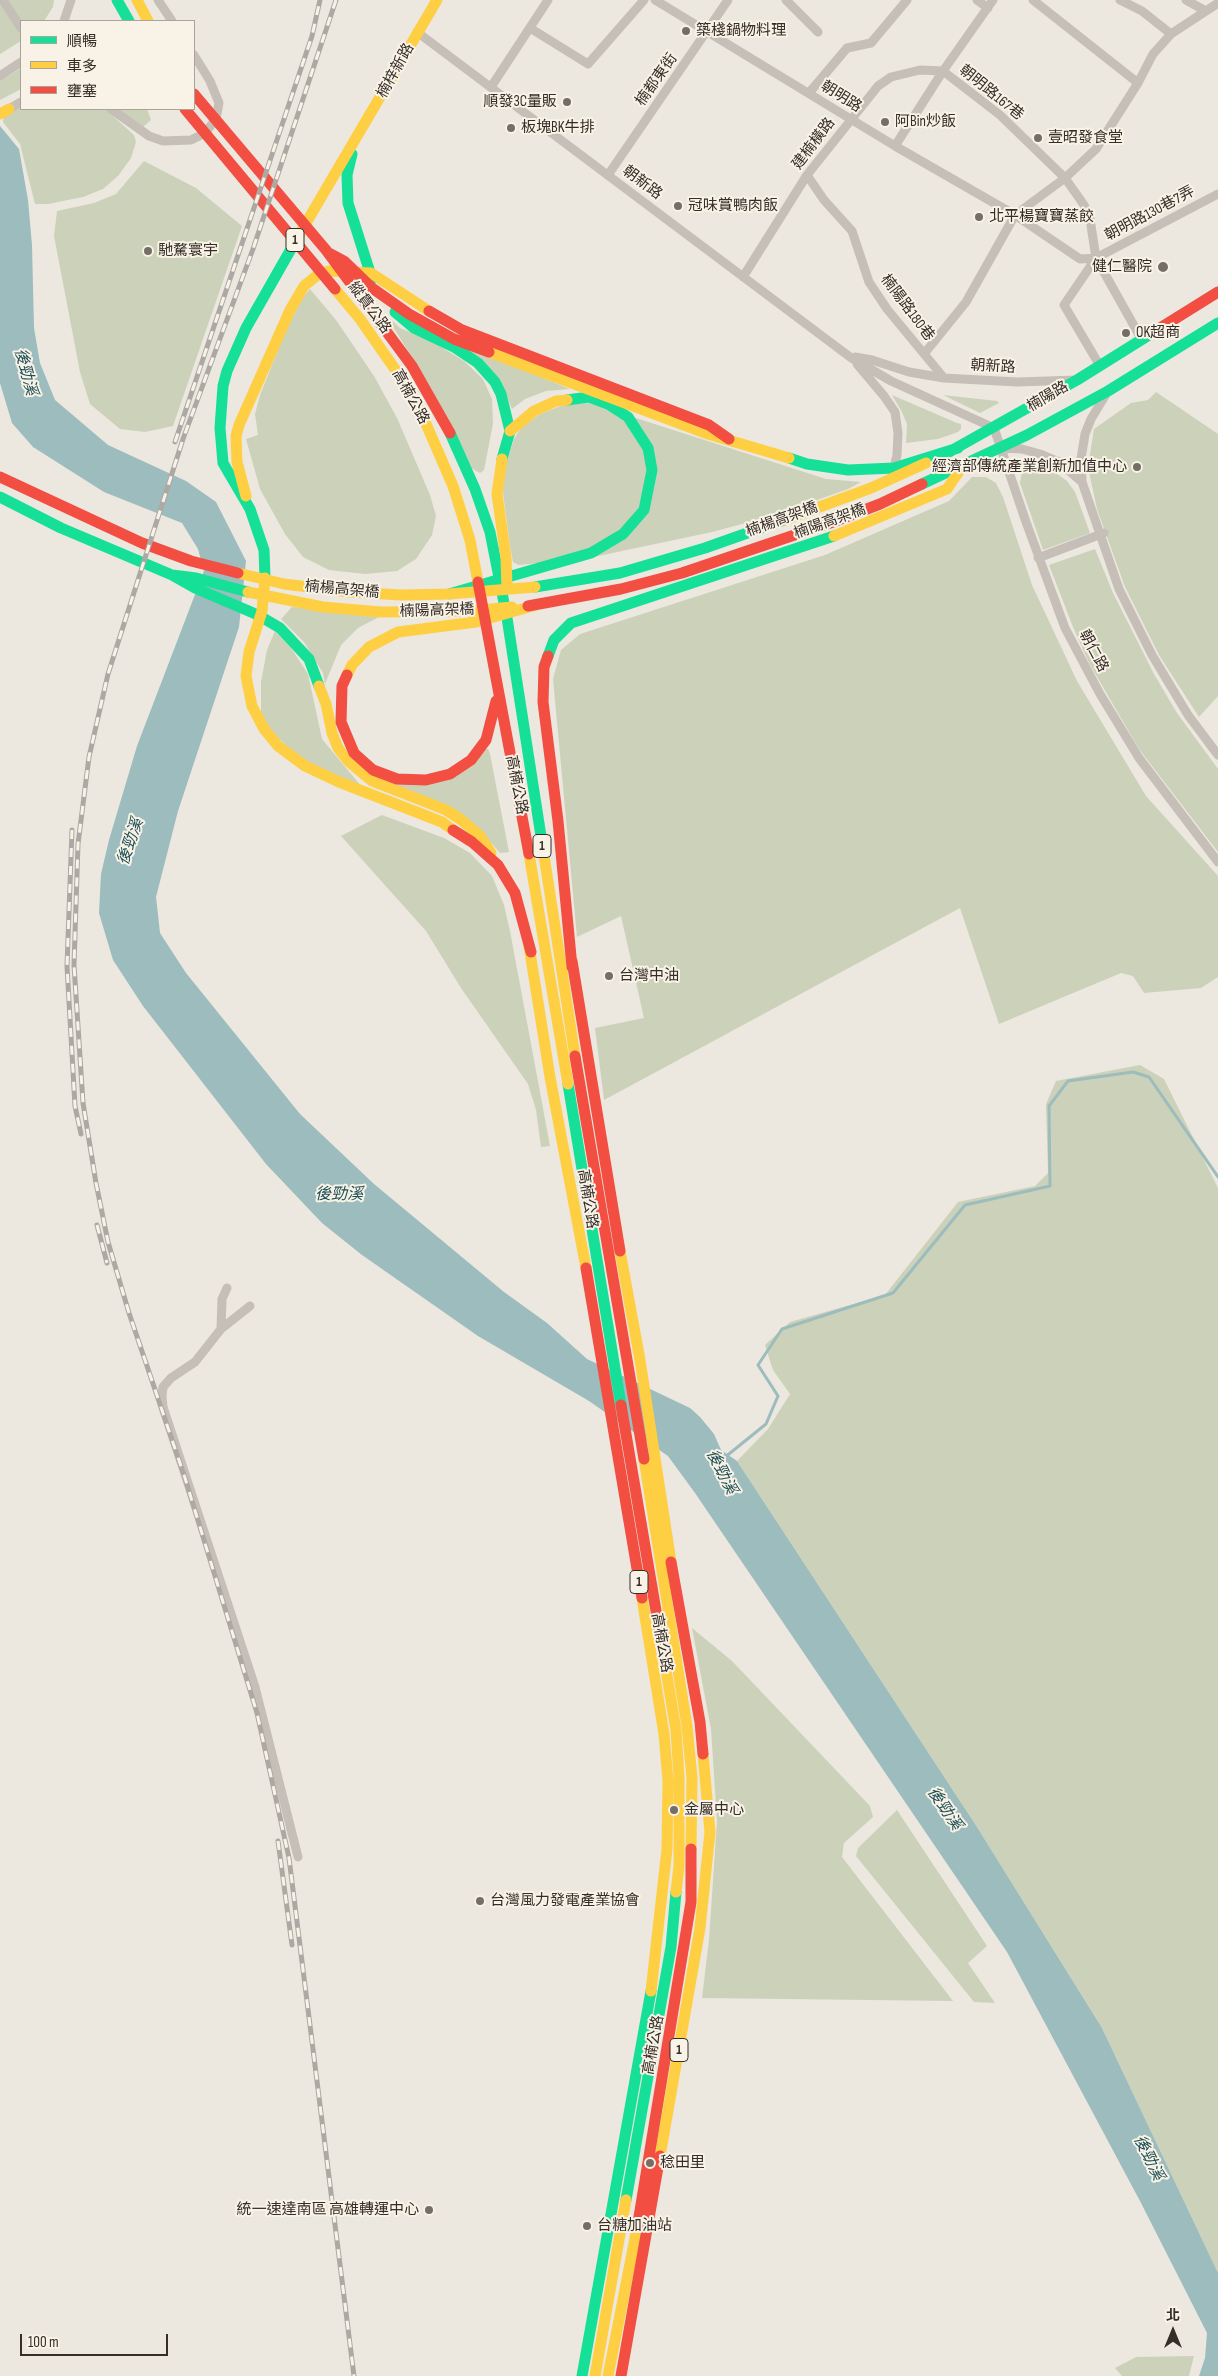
<!DOCTYPE html>
<html>
<head>
<meta charset="utf-8">
<style>
  body { margin:0 }
  #map { position:relative; width:1218px; height:2376px; overflow:hidden; background:#ece7df; font-family:"Sofia Sans Condensed","Noto Sans TC",sans-serif }
  canvas { display:block }
  .legend { position:absolute; left:20px; top:20px; width:175px; height:90px; box-sizing:border-box; background:#f9f2e6; border:1px solid #aba39a; margin:0; padding:6px 9px; list-style:none; font-size:15px; color:#352d27 }
  .legend li { display:flex; align-items:center; gap:10px; height:25px }
  .legend b { width:25px; border:1px solid #aba39a }
  .north { position:absolute; left:1148px; top:2306px; width:50px; height:50px; -webkit-text-stroke:4px #f9f2e6; paint-order:stroke; rotate:0deg; font-size:14px; font-weight:700; line-height:20px; text-align:center; color:#352d27 }
  .north::after { content:''; display:block; margin:auto; width:18px; height:22px; background:#352d27; clip-path:polygon(50% 0,100% 100%,50% 72%,0 100%) }
  .scale { position:absolute; left:20px; top:2334px; width:148px; height:22px; box-sizing:border-box; border:2px solid #352d27; border-top:0; padding-left:6px; font-size:15px; line-height:18px; white-space:nowrap; color:#352d27; -webkit-text-stroke:4px #f9f2e6; paint-order:stroke }
</style>
</head>
<body>
<div id="map">
<canvas width="1218" height="2376"></canvas>
<ul class="legend">
<li><b style="height:6px;background:#16e098"></b>順暢</li>
<li><b style="height:6px;background:#ffcf43"></b>車多</li>
<li><b style="height:6px;background:#f24e42"></b>壅塞</li>
</ul>
<div class="north">北</div>
<div class="scale">100 m</div>
</div>
<script>
const c = document.querySelector('canvas').getContext('2d');
c.lineJoin = 'round';
function paint(path, color) {
  c.fillStyle = color;
  c.fill(path, 'evenodd');
}
function shape(rows) {
  const path = new Path2D();
  for (const r of rows) {
    path.moveTo(r[0], r[1]);
    for (let i = 2; i < r.length; i += 2) path.lineTo(r[i], r[i + 1]);
  }
  return path;
}
function strokePath(path, color, width, dash) {
  c.strokeStyle = color;
  c.lineWidth = width;
  c.lineCap = dash ? 'butt' : 'round';
  c.setLineDash(dash || []);
  c.stroke(path);
}
function write(font, color, halo, rows, align = 'center') {
  c.font = font + ' "Sofia Sans Condensed","Noto Sans TC",sans-serif';
  c.lineWidth = 4;
  c.setLineDash([]);
  c.textBaseline = 'middle';
  c.strokeStyle = halo;
  c.fillStyle = color;
  for (const [text, x, y, turn = 0] of rows) {
    c.save();
    c.translate(x, y);
    c.rotate((+turn || 0) * Math.PI / 180);
    c.textAlign = isNaN(turn) ? turn : align;
    if (halo) c.strokeText(text, 0, 0);
    c.fillText(text, 0, 0);
    c.restore();
  }
}
const green = shape([
  [0,0,54,0,53,7,44,21,21,21,21,41,0,54],
  [21,68,21,89,0,100,0,81],
  [21,106,21,109,105,109,134,135,136,142,131,158,118,176,103,189,83,197,48,204,35,204,20,144,3,122,4,115],
  [117,109,147,109,151,120,143,127],
  [144,161,196,188,242,226,173,426,145,432,120,429,90,404,80,372,54,236,57,211,94,203,116,194],
  [310,289,336,320,374,376,397,418,430,495,436,516,432,535,416,559,397,571,365,574,329,570,303,557,285,534,260,489,246,439,258,435,255,414,260,395,286,330,303,297],
  [385,314,400,328,433,342,464,361,483,379,492,399,493,424,484,470,480,473,471,468,426,380],
  [449,339,570,389,546,391,525,399,512,409,504,389],
  [1156,392,1218,434,1218,696,1199,717,1159,655,1125,587,1097,509,1088,467,1094,429,1131,403,1148,400],
  [892,395,957,423,961,424,961,429,958,432,938,439,906,443,907,424,902,412],
  [943,395,997,401,999,403,980,413],
  [589,403,826,479,861,482,848,489,772,516,712,532,589,558,519,565,513,562,510,546,503,493,504,471,514,439,521,428,540,414,566,404],
  [1035,464,1043,464,1067,481,1075,492,1090,533,1043,550,1020,483,1022,472],
  [972,477,986,477,996,483,1003,497,1032,585,1077,681,1146,796,1218,876,1218,977,1201,988,1144,993,1133,976,1121,973,999,1024,960,908,604,1100,595,1028,644,1018,621,916,577,937,553,679,561,650,580,634,825,555,949,501],
  [1095,549,1113,593,1154,674,1177,713,1218,769,1218,852,1139,749,1089,663,1073,627,1049,565],
  [292,607,381,616,358,628,341,645,325,684,323,673,304,642,281,619],
  [275,631,291,648,308,674,322,739,361,786,310,763,291,750,267,727,261,712,261,682,267,650],
  [485,749,488,749,490,754,509,852,500,853,486,837,383,780,419,785],
  [382,815,444,838,470,853,492,876,504,905,510,931,550,1146,541,1147,536,1110,528,1084,461,988,426,931,341,836],
  [1140,1065,1164,1079,1218,1188,1218,2273,1102,2028,977,1827,737,1461,768,1429,790,1394,773,1370,765,1345,790,1322,885,1295,958,1202,1035,1186,1048,1173,1046,1104,1056,1081],
  [692,1628,732,1661,870,1806,873,1817,844,1843,842,1857,953,2001,702,1998,709,1940,717,1821,711,1729],
  [897,1810,987,1946,968,1963,995,2003,974,2002,856,1856,858,1848],
  [1194,2356,1189,2376,1122,2376,1115,2368,1136,2357]
]);
const water = shape([
  [0,126,19,149,28,200,32,245,34,328,40,363,55,400,108,445,186,481,216,502,246,561,239,627,178,811,156,897,160,933,186,973,300,1114,374,1184,504,1292,547,1323,587,1359,690,1408,700,1417,714,1434,721,1450,737,1461,977,1827,1102,2028,1218,2273,1218,2376,1199,2376,1205,2358,1207,2333,1140,2201,1007,1952,695,1493,668,1456,589,1401,478,1336,362,1255,322,1223,266,1164,143,1006,113,960,99,913,101,874,109,840,137,746,204,571,198,549,182,523,104,492,33,447,12,423,0,383]
]);
const stream = shape([
  [724,1458,766,1424,778,1396,758,1365,782,1329,893,1293,965,1205,1050,1186,1049,1106,1068,1081,1133,1072,1149,1077,1218,1177]
]);
const street = shape([
  [3,0,21,28],
  [158,0,172,21],
  [655,0,895,146,1015,215,1080,259,1096,258,1218,194],
  [786,0,818,32],
  [977,0,988,8],
  [1033,0,1138,83],
  [1120,0,1142,11,1171,34],
  [1186,0,1204,10],
  [64,21,71,0],
  [530,28,588,64,644,0],
  [417,32,850,357,891,381,994,428,1026,522,1065,628,1100,694,1139,758,1218,862],
  [0,76,21,62],
  [491,87,548,0],
  [809,93,847,48,871,43,907,0],
  [9,109,21,102],
  [111,109,149,136,163,141,191,140,205,133,216,119,219,103,210,81,194,55],
  [895,146,943,71,1000,115,1065,178,1084,205,1090,219,1096,258,1142,340],
  [608,175,728,0],
  [807,175,824,200,852,231,869,282,887,309,944,378],
  [1096,258,1064,305,1100,366],
  [743,277,807,175,878,86,891,77,920,70,943,71,993,0],
  [924,354,966,302,1015,215,1065,178,1096,149,1138,83,1153,54,1171,34,1218,3],
  [855,357,872,360,909,372,944,378,1017,382,1077,380],
  [857,364,884,396,895,412,898,433,897,455,893,472],
  [1108,391,1091,419,1085,434,1081,459,1082,482,1119,589,1152,655,1188,715,1218,755],
  [1002,448,1022,449,1040,454,1059,462,1082,482],
  [1038,558,1104,533],
  [250,1306,221,1329,195,1362,171,1378,163,1387,162,1396,163,1407,255,1687,298,1857],
  [221,1329,222,1299,227,1288]
]);
const fast = shape([
  [117,0,129,21],
  [352,154,347,175,348,203,372,279],
  [395,312,414,328,454,347,478,363,495,382,501,394,510,431,502,459],
  [450,433,475,489,490,532,507,618,543,849],
  [949,452,1077,380,1157,330],
  [789,458,807,464,848,470,894,468,958,448],
  [922,484,1027,435,1108,391,1218,323],
  [0,497,61,528,172,575,196,578,248,592],
  [172,575,195,588,258,615,280,628,309,659,319,686],
  [265,578,264,550,250,509,223,463,220,428,223,386,227,371,246,328,299,235],
  [535,587,620,573,705,548,784,520],
  [449,594,591,553,623,534,644,510,652,470,648,448,628,417,608,404,589,397,567,400],
  [548,656,554,640,571,623,834,536],
  [568,1084,621,1405],
  [626,2200,671,1947,676,1892],
  [582,2376,651,1991]
]);
const slow = shape([
  [137,0,148,21],
  [0,114,9,109],
  [299,235,437,0],
  [335,289,360,319,399,375,423,417,453,486,470,540,478,582],
  [489,352,708,434,789,458],
  [510,431,534,411,556,401,567,400],
  [502,459,497,494,506,558,507,587],
  [246,496,237,462,236,436,239,425,290,310,304,286,320,273,329,271,371,273,429,311],
  [784,520,871,488,926,463],
  [834,536,947,489,962,467],
  [238,573,284,584,349,592,401,595,449,594,535,587],
  [265,578,262,611,249,652,246,676,252,706,264,729,278,746,305,766,339,782,442,822,453,830],
  [248,592,323,607,381,612,470,611,512,607],
  [347,675,352,665,369,647,398,632,476,622,536,605],
  [319,686,326,704,332,733,338,748,348,761,372,781,446,810,460,819,480,836,491,853],
  [543,849,575,1056],
  [529,854,568,1084],
  [529,946,550,1077,586,1268],
  [620,1251,640,1360,671,1562],
  [644,1459,687,1726,692,1778,691,1849],
  [642,1598,664,1734,668,1781,667,1849,651,1991],
  [663,1652,676,1730,679,1777,679,1866,676,1892],
  [660,2156,700,1928,710,1832,703,1754],
  [595,2376,626,2200],
  [608,2376,638,2223]
]);
const jam = shape([
  [194,94,326,250,412,366,450,433],
  [185,109,335,289],
  [329,253,344,261,372,288,409,314,454,339,489,352],
  [429,311,462,330,709,425,729,439],
  [1157,330,1218,292],
  [0,477,142,543,191,561,238,573],
  [478,582,529,854],
  [528,606,621,589,682,573,833,522,880,504,922,484],
  [548,656,544,667,543,702,558,821,572,967],
  [347,675,342,686,341,722,354,753,373,770,397,779,426,780,450,774,471,760,486,740,496,701],
  [453,830,472,842,498,865,515,893,531,952],
  [572,961,620,1251],
  [575,1056,644,1459],
  [586,1268,642,1598],
  [621,1405,663,1652],
  [671,1562,700,1722,703,1754],
  [638,2223,691,1902,691,1849],
  [621,2376,660,2156]
]);
const rail = shape([
  [336,0,253,249,183,439,108,674,89,757,78,844,74,965,83,1103,96,1183,108,1242,129,1313,185,1478,257,1713,289,1858,354,2376],
  [175,442,312,36,320,0],
  [72,830,67,966,75,1106,81,1134],
  [97,1225,107,1263],
  [278,1841,292,1945]
]);
const markers = [
  [686,31,5,"#756e67"],
  [567,102,5,"#756e67"],
  [885,122,5,"#756e67"],
  [511,128,5,"#756e67"],
  [1038,138,5,"#756e67"],
  [678,206,5,"#756e67"],
  [979,217,5,"#756e67"],
  [148,251,5,"#756e67"],
  [1163,267,6,"#756e67"],
  [1126,333,5,"#756e67"],
  [1137,467,5,"#756e67"],
  [609,976,5,"#756e67"],
  [674,1810,5,"#756e67"],
  [480,1901,5,"#756e67"],
  [650,2163,5,"#756e67"],
  [429,2210,5,"#756e67"],
  [587,2226,5,"#756e67"]
];
const shields = [
  [295,240,18],
  [542,846,18],
  [639,1582,18],
  [679,2050,18]
];
const shieldNames = [
  ["1",295,240],
  ["1",542,846],
  ["1",639,1582],
  ["1",679,2050]
];
const poiNames = [
  ["築棧鍋物料理",696,31],
  ["順發3C量販",557,102,"right"],
  ["阿Bin炒飯",895,122],
  ["板塊BK牛排",521,128],
  ["壹昭發食堂",1048,138],
  ["冠味賞鴨肉飯",688,206],
  ["北平楊寶寶蒸餃",989,217],
  ["馳騖寰宇",158,251],
  ["健仁醫院",1152,267,"right"],
  ["OK超商",1136,333],
  ["經濟部傳統產業創新加值中心",1127,467,"right"],
  ["台灣中油",619,976],
  ["金屬中心",684,1810],
  ["台灣風力發電產業協會",490,1901],
  ["稔田里",660,2163],
  ["統一速達南區 高雄轉運中心",419,2210,"right"],
  ["台糖加油站",597,2226]
];
const streetNames = [
  ["楠梓新路",396,71,-61],
  ["楠都東街",657,80,-55],
  ["朝明路167巷",991,93,39],
  ["朝明路",841,97,32],
  ["建楠橫路",814,144,-53],
  ["朝新路",642,183,37],
  ["朝明路130巷7弄",1150,214,-28],
  ["縱貫公路",369,308,53],
  ["楠陽路180巷",907,308,53],
  ["朝新路",993,367,3],
  ["高楠公路",410,397,61],
  ["楠陽路",1048,397,-30],
  ["楠楊高架橋",782,520,-20],
  ["楠陽高架橋",830,522,-20],
  ["楠楊高架橋",342,590,5],
  ["楠陽高架橋",437,611,-2],
  ["朝仁路",1093,651,62],
  ["高楠公路",516,785,79],
  ["高楠公路",587,1199,81],
  ["高楠公路",661,1643,80],
  ["高楠公路",654,2045,-80]
];
const waterNames = [
  ["後勁溪",25,372,75],
  ["後勁溪",131,842,-71],
  ["後勁溪",339,1195],
  ["後勁溪",721,1472,63],
  ["後勁溪",944,1809,56],
  ["後勁溪",1148,2158,64]
];
paint(green, '#ccd2b9');
paint(water, '#9cbcbd');
strokePath(stream, '#9cbcbd', 3);
strokePath(street, '#c5bfb8', 9);
strokePath(fast, '#16e098', 11);
strokePath(slow, '#ffcf43', 11);
strokePath(jam, '#f24e42', 11);
strokePath(rail, '#aca8a3', 5);
strokePath(rail, '#f9f2e6', 3, [9]);
for (const [x, y, r, color] of markers) {
  const dot = new Path2D();
  dot.arc(x, y, r, 0, 2 * Math.PI);
  c.fillStyle = color;
  c.fill(dot);
  strokePath(dot, '#f9f2e6', 2);
}
for (const [x, y, w] of shields) {
  const box = new Path2D();
  box.roundRect(x - w / 2, y - 11.5, w, 23, 4);
  c.fillStyle = '#f9f2e6';
  c.fill(box);
  strokePath(box, '#352d27', 1);
}
write('bold 14px', '#352d27', null, shieldNames);
write('15px', '#352d27', '#f9f2e6', poiNames, 'left');
write('15px', '#352d27', '#f9f2e6', streetNames);
write('italic 16px', '#1d4f57', '#f9f2e6', waterNames);
</script>
</body>
</html>
